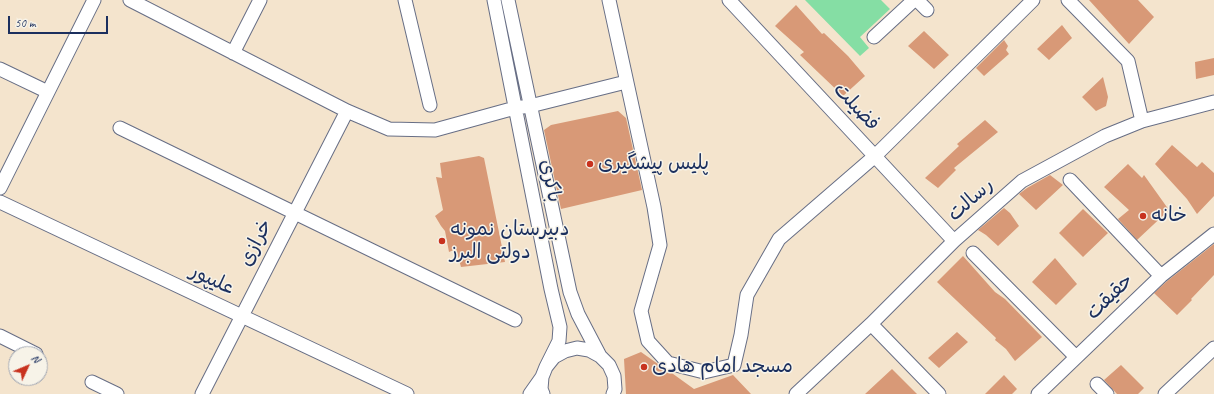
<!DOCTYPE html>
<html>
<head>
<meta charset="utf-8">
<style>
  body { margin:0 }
  #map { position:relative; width:1214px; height:394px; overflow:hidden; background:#f4e4cd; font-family:Caveat,sans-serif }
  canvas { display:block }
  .north { position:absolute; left:8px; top:346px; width:40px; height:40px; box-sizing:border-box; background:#f7f3e8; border:1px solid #9fa5b1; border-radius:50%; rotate:46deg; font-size:11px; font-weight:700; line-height:16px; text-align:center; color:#1b2f5e }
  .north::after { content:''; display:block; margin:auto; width:14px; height:18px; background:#c8321e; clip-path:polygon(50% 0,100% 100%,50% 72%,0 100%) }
  .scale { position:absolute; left:8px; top:16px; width:100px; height:18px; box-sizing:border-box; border:2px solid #1b2f5e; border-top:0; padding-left:5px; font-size:12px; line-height:14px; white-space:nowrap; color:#1b2f5e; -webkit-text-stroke:3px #f7f3e8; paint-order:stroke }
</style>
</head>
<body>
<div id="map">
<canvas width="1214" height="394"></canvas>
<div class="north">N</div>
<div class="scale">50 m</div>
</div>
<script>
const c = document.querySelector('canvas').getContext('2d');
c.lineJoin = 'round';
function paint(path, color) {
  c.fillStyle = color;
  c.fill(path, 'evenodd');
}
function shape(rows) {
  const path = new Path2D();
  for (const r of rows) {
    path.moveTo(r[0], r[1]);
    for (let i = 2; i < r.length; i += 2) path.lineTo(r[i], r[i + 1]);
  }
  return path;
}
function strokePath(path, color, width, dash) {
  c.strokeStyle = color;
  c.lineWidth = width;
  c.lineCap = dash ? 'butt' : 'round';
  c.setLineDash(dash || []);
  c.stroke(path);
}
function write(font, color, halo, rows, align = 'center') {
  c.font = font + ' Caveat,"Playpen Sans Arabic",sans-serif';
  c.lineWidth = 3;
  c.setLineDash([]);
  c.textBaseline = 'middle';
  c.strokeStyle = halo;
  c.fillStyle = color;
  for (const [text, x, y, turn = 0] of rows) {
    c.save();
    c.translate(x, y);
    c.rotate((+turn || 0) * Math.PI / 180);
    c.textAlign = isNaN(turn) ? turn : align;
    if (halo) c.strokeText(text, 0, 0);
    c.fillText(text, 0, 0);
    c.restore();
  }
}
const green = shape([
  [805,0,881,0,890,9,860,37,869,48,860,56]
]);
const building = shape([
  [1089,0,1138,0,1154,17,1129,44],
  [796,5,822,34,824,33,848,56,865,76,843,96,800,55,804,52,775,26],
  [1062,25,1072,38,1049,60,1037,49],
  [924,31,949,55,934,69,908,46],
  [1004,40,1008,46,1006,50,1009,54,984,76,976,68],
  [1214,58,1214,75,1196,79,1195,62],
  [1103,77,1108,97,1106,106,1096,111,1082,97],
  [618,111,626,118,642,190,561,209,544,130,551,125],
  [985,120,998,132,954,168,956,170,938,188,925,178,959,146,957,144],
  [1172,145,1197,167,1202,162,1214,173,1214,196,1197,214,1187,199,1155,164],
  [479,156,484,158,505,262,461,267,456,249,449,252,445,231,441,226,435,216,443,210,436,177,442,178,440,163],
  [1128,164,1142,178,1144,175,1169,210,1137,240,1118,219,1129,210,1104,187],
  [1050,175,1063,185,1036,210,1019,194,1027,188],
  [1004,208,1010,213,1019,226,998,246,986,235,978,230],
  [1083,209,1108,233,1083,257,1059,233],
  [1214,244,1214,275,1191,299,1192,300,1177,315,1154,293,1166,282],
  [963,256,995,292,1005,299,1042,337,1015,361,1006,349,995,340,996,338,937,282],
  [1055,258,1077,284,1056,305,1032,282],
  [957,332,968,342,939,368,928,358],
  [641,352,658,364,662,369,669,371,694,389,733,375,751,394,626,394,624,359],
  [1121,365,1144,388,1138,394,1117,394,1104,380],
  [892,369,917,394,865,394],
  [1004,375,1017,389,1012,394,985,394]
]);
const minor = shape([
  [130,0,347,111,389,129,435,130,515,108,530,106,626,82],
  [405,0,430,105],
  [494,0,551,289,560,327,559,341,546,367],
  [508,0,570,292,578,314,600,356],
  [609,0,654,207,660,245,641,311,648,341,668,363,704,372,734,365,741,335,747,295,779,239,875,156,1033,0],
  [729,0,954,241],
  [917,0,927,10],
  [1068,0,1128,61,1142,121],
  [874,37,914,0],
  [233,53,260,0],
  [0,69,48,92],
  [120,128,515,320],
  [1070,180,1161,276],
  [0,188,94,0],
  [0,202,407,394],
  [973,253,1076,357],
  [871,324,939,394],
  [0,336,36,354],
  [92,382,117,394],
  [1097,384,1107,394],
  [202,394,347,111],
  [530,394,542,377],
  [543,394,541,389,542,377,546,367,554,357,565,351,577,348,589,350,600,356,609,365,614,376,615,389,613,394],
  [796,394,871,324,954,241,1022,181,1105,136,1142,121,1214,102],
  [1038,394,1161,276,1214,234],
  [1165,394,1214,348]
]);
const markers = [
  [590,164,4,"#c8321e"],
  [1143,216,4,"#c8321e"],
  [442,241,4,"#c8321e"],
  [644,367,4,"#c8321e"]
];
const streetNames = [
  ["فضیلت",856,107,47],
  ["باکری",550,181,79],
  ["رسالت",971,200,-42],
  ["خرازی",256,243,-63],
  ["علیپور",212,280,25],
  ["حقیقت",1110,297,-44]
];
const poiNames = [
  ["پلیس پیشگیری",598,164],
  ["خانه",1151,216],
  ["دبیرستان نمونه",450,230],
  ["دولتی البرز",450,253],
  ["مسجد امام هادی",652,367]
];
paint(green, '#85dea4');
paint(building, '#d89977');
strokePath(minor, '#676e85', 15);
strokePath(minor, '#fff', 13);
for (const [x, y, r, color] of markers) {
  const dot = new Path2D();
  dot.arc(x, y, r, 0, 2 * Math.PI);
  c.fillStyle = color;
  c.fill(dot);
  strokePath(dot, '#f7f3e8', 1.5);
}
write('20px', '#1b2f5e', '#f7f3e8', streetNames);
write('20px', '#1b2f5e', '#f7f3e8', poiNames, 'left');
</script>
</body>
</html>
